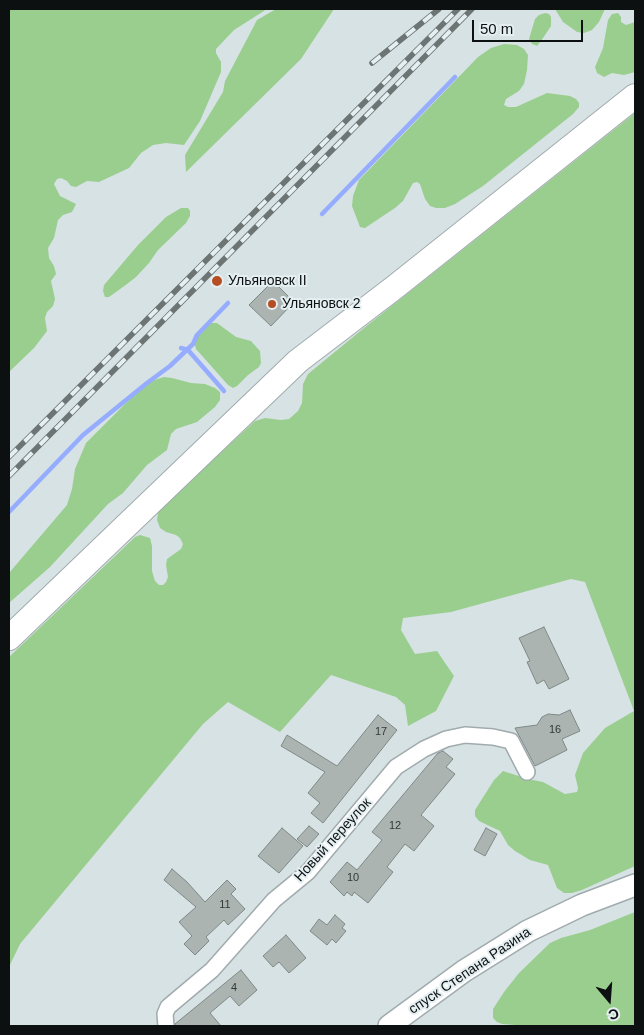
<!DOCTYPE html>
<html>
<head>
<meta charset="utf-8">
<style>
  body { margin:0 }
  #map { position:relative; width:644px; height:1035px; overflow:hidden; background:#d7e2e4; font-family:Arial,sans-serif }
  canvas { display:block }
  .frame { position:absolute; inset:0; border:10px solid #0c1010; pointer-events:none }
  .north { position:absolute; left:584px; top:975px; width:50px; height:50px; -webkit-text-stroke:4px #e5eff1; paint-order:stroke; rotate:162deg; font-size:14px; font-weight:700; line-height:20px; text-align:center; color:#0c1010 }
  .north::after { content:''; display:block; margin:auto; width:18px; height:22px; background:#0c1010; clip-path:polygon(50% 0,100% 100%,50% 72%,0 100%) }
  .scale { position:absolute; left:472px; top:20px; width:111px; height:22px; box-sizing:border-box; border:2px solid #0c1010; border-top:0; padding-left:6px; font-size:15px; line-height:18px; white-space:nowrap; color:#0c1010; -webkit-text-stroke:4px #e5eff1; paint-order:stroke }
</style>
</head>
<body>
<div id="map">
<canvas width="644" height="1035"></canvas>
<div class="frame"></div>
<div class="north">С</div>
<div class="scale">50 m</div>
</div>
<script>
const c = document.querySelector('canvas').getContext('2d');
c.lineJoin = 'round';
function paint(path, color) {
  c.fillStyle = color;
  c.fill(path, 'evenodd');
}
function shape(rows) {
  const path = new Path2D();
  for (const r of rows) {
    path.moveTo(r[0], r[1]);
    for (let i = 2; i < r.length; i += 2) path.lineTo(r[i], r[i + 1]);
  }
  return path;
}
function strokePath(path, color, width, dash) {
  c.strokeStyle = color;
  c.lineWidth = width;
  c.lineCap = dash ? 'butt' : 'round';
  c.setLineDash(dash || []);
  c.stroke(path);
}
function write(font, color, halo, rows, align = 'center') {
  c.font = font + ' Arial,sans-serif';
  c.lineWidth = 4;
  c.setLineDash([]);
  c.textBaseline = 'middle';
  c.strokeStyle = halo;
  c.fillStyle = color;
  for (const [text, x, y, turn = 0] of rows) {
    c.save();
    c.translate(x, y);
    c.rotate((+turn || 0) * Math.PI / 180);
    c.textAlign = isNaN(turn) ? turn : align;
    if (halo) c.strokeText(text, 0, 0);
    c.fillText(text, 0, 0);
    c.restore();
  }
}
const green = shape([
  [9,9,267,9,234,30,216,49,216,53,221,62,221,72,200,121,184,145,166,143,153,145,141,153,129,168,99,182,87,181,76,187,71,186,67,181,61,178,57,179,54,184,60,196,76,204,72,212,63,215,58,220,54,238,48,248,49,258,54,266,56,274,51,281,55,299,53,306,47,312,45,318,47,331,34,348,9,372],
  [276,9,334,9,301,59,186,172,185,155,223,92,225,81,257,20],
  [555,9,605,9,599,22,592,30,584,33,577,32,563,22],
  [545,13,549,14,551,17,551,26,541,41,537,46,535,45,532,44,529,39,535,19,539,15],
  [618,13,621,17,621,22,626,25,635,22,635,72,624,75,612,73,604,77,597,73,595,67,603,48,608,20,612,14],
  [504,44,517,45,524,49,528,55,527,70,524,84,519,91,506,99,504,105,508,107,516,107,547,93,570,96,576,99,579,103,579,107,573,114,483,186,455,204,445,208,436,208,430,206,425,199,420,184,417,182,413,183,403,201,395,208,365,228,360,227,352,206,353,196,359,180,478,57,491,48],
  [635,113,635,866,582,890,572,893,564,893,557,888,548,865,530,860,515,851,508,845,500,831,479,821,475,816,475,810,494,780,503,771,528,779,543,782,565,794,577,792,578,788,575,775,583,753,605,728,634,711,585,582,571,579,451,612,403,618,401,630,415,654,437,651,454,676,436,711,408,726,405,705,396,697,331,675,280,732,228,702,203,724,20,944,9,967,9,657,135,537,140,535,150,538,152,546,152,571,155,581,159,585,163,585,166,582,168,577,166,565,167,559,181,549,183,544,180,538,176,535,166,532,160,528,157,520,158,513,164,505,255,421,265,418,281,420,289,419,298,411,302,403,303,384,308,374,364,328],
  [181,208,188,208,190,211,190,216,186,223,158,250,149,263,136,277,127,284,109,297,105,297,103,291,104,285,138,245,166,217],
  [209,323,217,323,236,337,251,341,260,351,261,363,259,367,248,375,237,386,233,388,228,385,196,349,194,341,195,335],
  [164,377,172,378,191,383,205,384,215,388,220,392,220,400,215,407,197,422,176,429,171,434,167,450,147,465,123,493,108,504,50,567,9,603,9,573,67,505,72,489,75,469,86,443,132,397,151,381],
  [635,912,635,1026,529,1026,502,1024,497,1022,493,1018,493,1009,504,992,519,973,550,943,561,938,590,930]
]);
const stream = shape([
  [322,214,455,77],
  [181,348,188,350,224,391],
  [9,512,83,435,147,383,170,366,193,344,197,335,228,303]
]);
const building = shape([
  [273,281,294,302,271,326,249,305,273,281],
  [544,627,569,679,549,689,544,680,537,684,527,662,530,661,519,638,544,627],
  [570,710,580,731,562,739,567,750,535,766,515,728,537,725,542,717,548,714,559,715,570,710],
  [378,715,397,730,323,823,311,813,320,803,308,793,325,772,281,746,287,735,337,766,378,715],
  [443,751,453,759,446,767,455,774,421,815,434,826,414,851,405,844,387,867,393,872,368,903,354,892,352,896,347,892,344,896,330,882,347,862,357,870,382,840,372,832,438,753,443,751],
  [309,826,319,834,307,847,297,839,309,826],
  [282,828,303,846,279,873,258,856,282,828],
  [486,828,497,834,485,856,474,850,486,828],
  [172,869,187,882,205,902,227,880,236,889,231,894,245,909,228,925,224,920,206,937,209,941,195,955,184,944,192,936,179,922,196,907,164,880,172,869],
  [335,915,345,924,342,928,346,931,336,943,332,939,327,945,310,931,319,919,327,925,335,915],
  [286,935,306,958,289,973,279,962,273,967,263,956,286,935],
  [241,970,257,990,239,1006,230,996,210,1013,221,1026,175,1026,175,1024,241,970]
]);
const street = shape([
  [166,1026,165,1014,168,1007,212,970,274,900,308,872,396,767,424,749,446,739,465,735,493,737,511,741,527,772]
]);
const secondary = shape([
  [389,1026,464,971,528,931,582,905,635,885]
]);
const primary = shape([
  [9,638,298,361,395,287,635,96]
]);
const rail = shape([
  [372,63,439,9],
  [9,457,458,9],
  [9,476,472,9]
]);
const markers = [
  [217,281,6,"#b54f23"],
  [272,304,5,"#b54f23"]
];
const numberNames = [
  ["16",555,730],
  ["17",381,732],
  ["12",395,826],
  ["10",353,878],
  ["11",225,905],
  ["4",234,988]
];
const poiNames = [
  ["Ульяновск II",228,281],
  ["Ульяновск 2",282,304]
];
const streetNames = [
  ["Новый переулок",333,840,-48],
  ["спуск Степана Разина",470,971,-34]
];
paint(green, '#9ace8f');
strokePath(stream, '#95acff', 4.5);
paint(building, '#abb4b1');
strokePath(building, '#7f8885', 1);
strokePath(street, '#a1abad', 18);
strokePath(secondary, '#a1abad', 24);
strokePath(primary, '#a1abad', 26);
strokePath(street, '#fff', 15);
strokePath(secondary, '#fff', 21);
strokePath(primary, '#fff', 24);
strokePath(rail, '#6c7474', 5.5);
strokePath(rail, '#e5eff1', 4, [11]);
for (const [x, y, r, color] of markers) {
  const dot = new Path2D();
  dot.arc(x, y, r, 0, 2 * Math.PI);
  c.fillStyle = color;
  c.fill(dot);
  strokePath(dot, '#e5eff1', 2);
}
write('11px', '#343938', null, numberNames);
write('14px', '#0c1010', '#e5eff1', poiNames, 'left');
write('14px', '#0c1010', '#e5eff1', streetNames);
</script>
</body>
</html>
